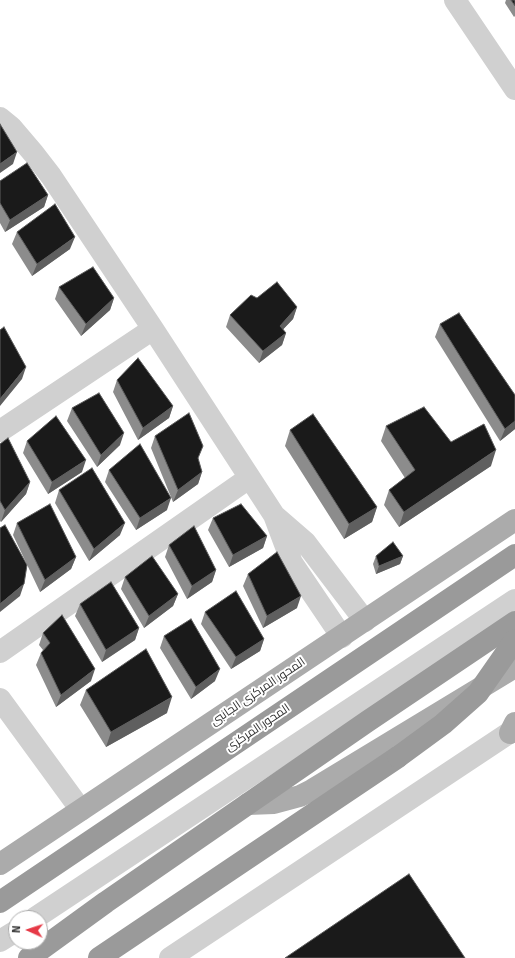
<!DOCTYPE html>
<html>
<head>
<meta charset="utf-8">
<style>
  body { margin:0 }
  #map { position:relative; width:515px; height:958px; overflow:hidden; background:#fff; font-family:Signika,sans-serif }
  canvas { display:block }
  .north { position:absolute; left:8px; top:910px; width:40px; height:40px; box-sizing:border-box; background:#fff; border:1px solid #adadad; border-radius:50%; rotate:273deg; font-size:11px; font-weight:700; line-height:16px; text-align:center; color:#333 }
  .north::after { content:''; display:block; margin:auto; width:14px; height:18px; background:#e63946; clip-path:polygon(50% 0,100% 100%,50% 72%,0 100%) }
</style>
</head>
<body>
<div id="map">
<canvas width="515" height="958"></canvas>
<div class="north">N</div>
</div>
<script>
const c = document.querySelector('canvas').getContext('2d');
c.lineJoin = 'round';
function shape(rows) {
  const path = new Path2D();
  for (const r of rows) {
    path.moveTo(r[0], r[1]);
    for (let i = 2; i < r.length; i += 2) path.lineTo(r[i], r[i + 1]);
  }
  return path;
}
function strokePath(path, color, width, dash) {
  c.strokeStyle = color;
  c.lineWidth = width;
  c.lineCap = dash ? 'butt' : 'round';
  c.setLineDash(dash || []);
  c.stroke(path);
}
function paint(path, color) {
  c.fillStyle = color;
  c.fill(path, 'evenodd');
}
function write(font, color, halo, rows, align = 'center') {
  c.font = font + ' Signika,Cairo,sans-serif';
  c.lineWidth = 4;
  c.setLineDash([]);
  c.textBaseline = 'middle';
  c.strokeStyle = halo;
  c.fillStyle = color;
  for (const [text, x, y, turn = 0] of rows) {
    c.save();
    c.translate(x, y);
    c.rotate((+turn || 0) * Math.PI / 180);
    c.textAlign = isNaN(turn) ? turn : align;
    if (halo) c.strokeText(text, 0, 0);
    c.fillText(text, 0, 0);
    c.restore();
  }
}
const minor = shape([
  [455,0,515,89],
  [0,118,11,127,34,154,51,176,153,329,274,515,292,563,342,637],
  [0,431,153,329],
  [275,516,305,542,365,621],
  [0,652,249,478],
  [0,699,81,810],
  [35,918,515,600],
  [0,941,16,931],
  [170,958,515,729]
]);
const major = shape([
  [510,733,515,723],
  [248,804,274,803,300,796,312,790,515,667],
  [0,864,515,520]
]);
const highway = shape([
  [0,902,515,555],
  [29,958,106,902,368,721,515,622],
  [99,958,398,757]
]);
const highwayBridge = shape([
  [398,757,443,724,478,693,515,640]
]);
const wall = shape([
  [506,0,515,0,515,16,514,17,505,3],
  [0,181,48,195,44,207,5,232,0,223],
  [17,232,70,249,32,276,12,244],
  [59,287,114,298,110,310,81,336,55,299],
  [257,298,297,307,293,319,283,329,286,333,282,345,259,363,226,327,230,315],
  [440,324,515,395,515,429,500,441,435,337],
  [117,380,173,406,169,418,138,440,113,392],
  [72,408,120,445,97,467,67,421],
  [386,426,451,442,491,466,399,527,384,505,389,490,405,478,381,441],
  [290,430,377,507,372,522,344,539,285,446],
  [155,436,198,459,202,472,198,484,173,502,151,448],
  [27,441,82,472,48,494,23,453],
  [0,444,30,482,26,494,1,522,0,521],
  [109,470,167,510,136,530,105,482],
  [59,490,120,535,89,561,55,503],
  [213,518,267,536,263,548,229,567,208,530],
  [17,523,76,557,71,569,40,592,13,535],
  [169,545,216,570,212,582,187,599,165,557],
  [376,556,403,556,400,564,376,574,373,564],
  [248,574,297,608,263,628,243,586],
  [125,577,178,594,173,606,144,628,121,589],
  [80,604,139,628,135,640,102,662,75,616],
  [205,612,264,639,260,651,231,669,201,624],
  [43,633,91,681,56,707,36,665,41,653,43,650,39,645],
  [164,636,215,681,191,699,160,648],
  [86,690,167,713,106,747,80,705]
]);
const shadedWall = shape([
  [17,152,13,164,0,173,0,164],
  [48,195,44,207,5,232,10,220],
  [75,237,70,249,32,276,37,264],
  [114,298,110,310,81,336,86,324],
  [297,307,293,319,275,338,280,326],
  [286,333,282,345,259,363,263,351],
  [26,367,22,379,0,406,0,399],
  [173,406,169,418,138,440,143,428],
  [515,421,515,429,500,441,505,429],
  [124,433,120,445,97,467,101,455],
  [496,450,491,466,399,527,404,512],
  [86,460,82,472,48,494,52,482],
  [202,472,198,484,173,502,178,490],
  [30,482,26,494,1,522,5,510],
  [171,498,167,510,136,530,140,518],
  [377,507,372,522,344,539,349,524],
  [125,523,120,535,89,561,94,549],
  [267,536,263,548,229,567,233,555],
  [403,556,400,564,376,574,379,566],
  [76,557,71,569,40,592,45,580],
  [216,570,212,582,187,599,192,586],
  [24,584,20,596,0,612,0,604],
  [178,594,173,606,144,628,149,616],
  [301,596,297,608,263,628,267,616],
  [139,628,135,640,102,662,106,650],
  [264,639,260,651,231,669,236,657],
  [95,669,91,681,56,707,61,695],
  [220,669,215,681,191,699,196,687],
  [172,697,167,713,106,747,111,732]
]);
const building = shape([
  [511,0,515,0,515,6,511,0],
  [0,124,17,152,0,164,0,124],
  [27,163,48,195,10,220,0,203,0,181,27,163],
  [55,204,75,237,37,264,17,232,55,204],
  [93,267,114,298,86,324,59,287,93,267],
  [277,282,297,307,280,326,286,333,263,351,230,315,251,295,257,298,277,282],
  [459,313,515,395,515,421,505,429,440,324,459,313],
  [4,327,26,367,0,399,0,330,4,327],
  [138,358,173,406,143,428,117,380,138,358],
  [99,393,124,433,101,455,72,408,99,393],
  [424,407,451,442,484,424,496,450,404,512,389,490,415,470,386,426,424,407],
  [189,413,203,446,198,458,202,472,178,490,155,436,189,413],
  [313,414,377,507,349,524,290,430,313,414],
  [56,416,86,460,52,482,27,441,56,416],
  [8,438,30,482,5,510,0,501,0,444,8,438],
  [140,444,171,498,140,518,109,470,140,444],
  [92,468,125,523,94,549,59,490,92,468],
  [50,504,76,557,45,580,17,523,50,504],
  [241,504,267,536,233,555,213,518,241,504],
  [5,525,27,565,24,584,0,604,0,528,5,525],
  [194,526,216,570,192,586,169,545,194,526],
  [393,542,403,556,379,566,376,556,393,542],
  [277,552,301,596,267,616,248,574,277,552],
  [152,556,178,594,149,616,125,577,152,556],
  [111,582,139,628,106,650,80,604,111,582],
  [236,591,264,639,236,657,205,612,236,591],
  [62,615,95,669,61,695,41,653,50,643,43,633,62,615],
  [191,619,220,669,196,687,164,636,191,619],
  [146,649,172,697,111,732,86,690,146,649],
  [409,874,465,958,285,958,409,874]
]);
const streetNames = [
  ["المحور المركزى الجانبى",258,692,-34],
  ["المحور المركزى",258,728,-34]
];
strokePath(minor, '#d0d0d0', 22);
strokePath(major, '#ababab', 22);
strokePath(highway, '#9a9a9a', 22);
strokePath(highwayBridge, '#9a9a9a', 22);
paint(wall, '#8c8c8c');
paint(shadedWall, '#5f5f5f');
paint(building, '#1a1a1a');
strokePath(building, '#5f5f5f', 1);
write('12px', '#333', '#fff', streetNames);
</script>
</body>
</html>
